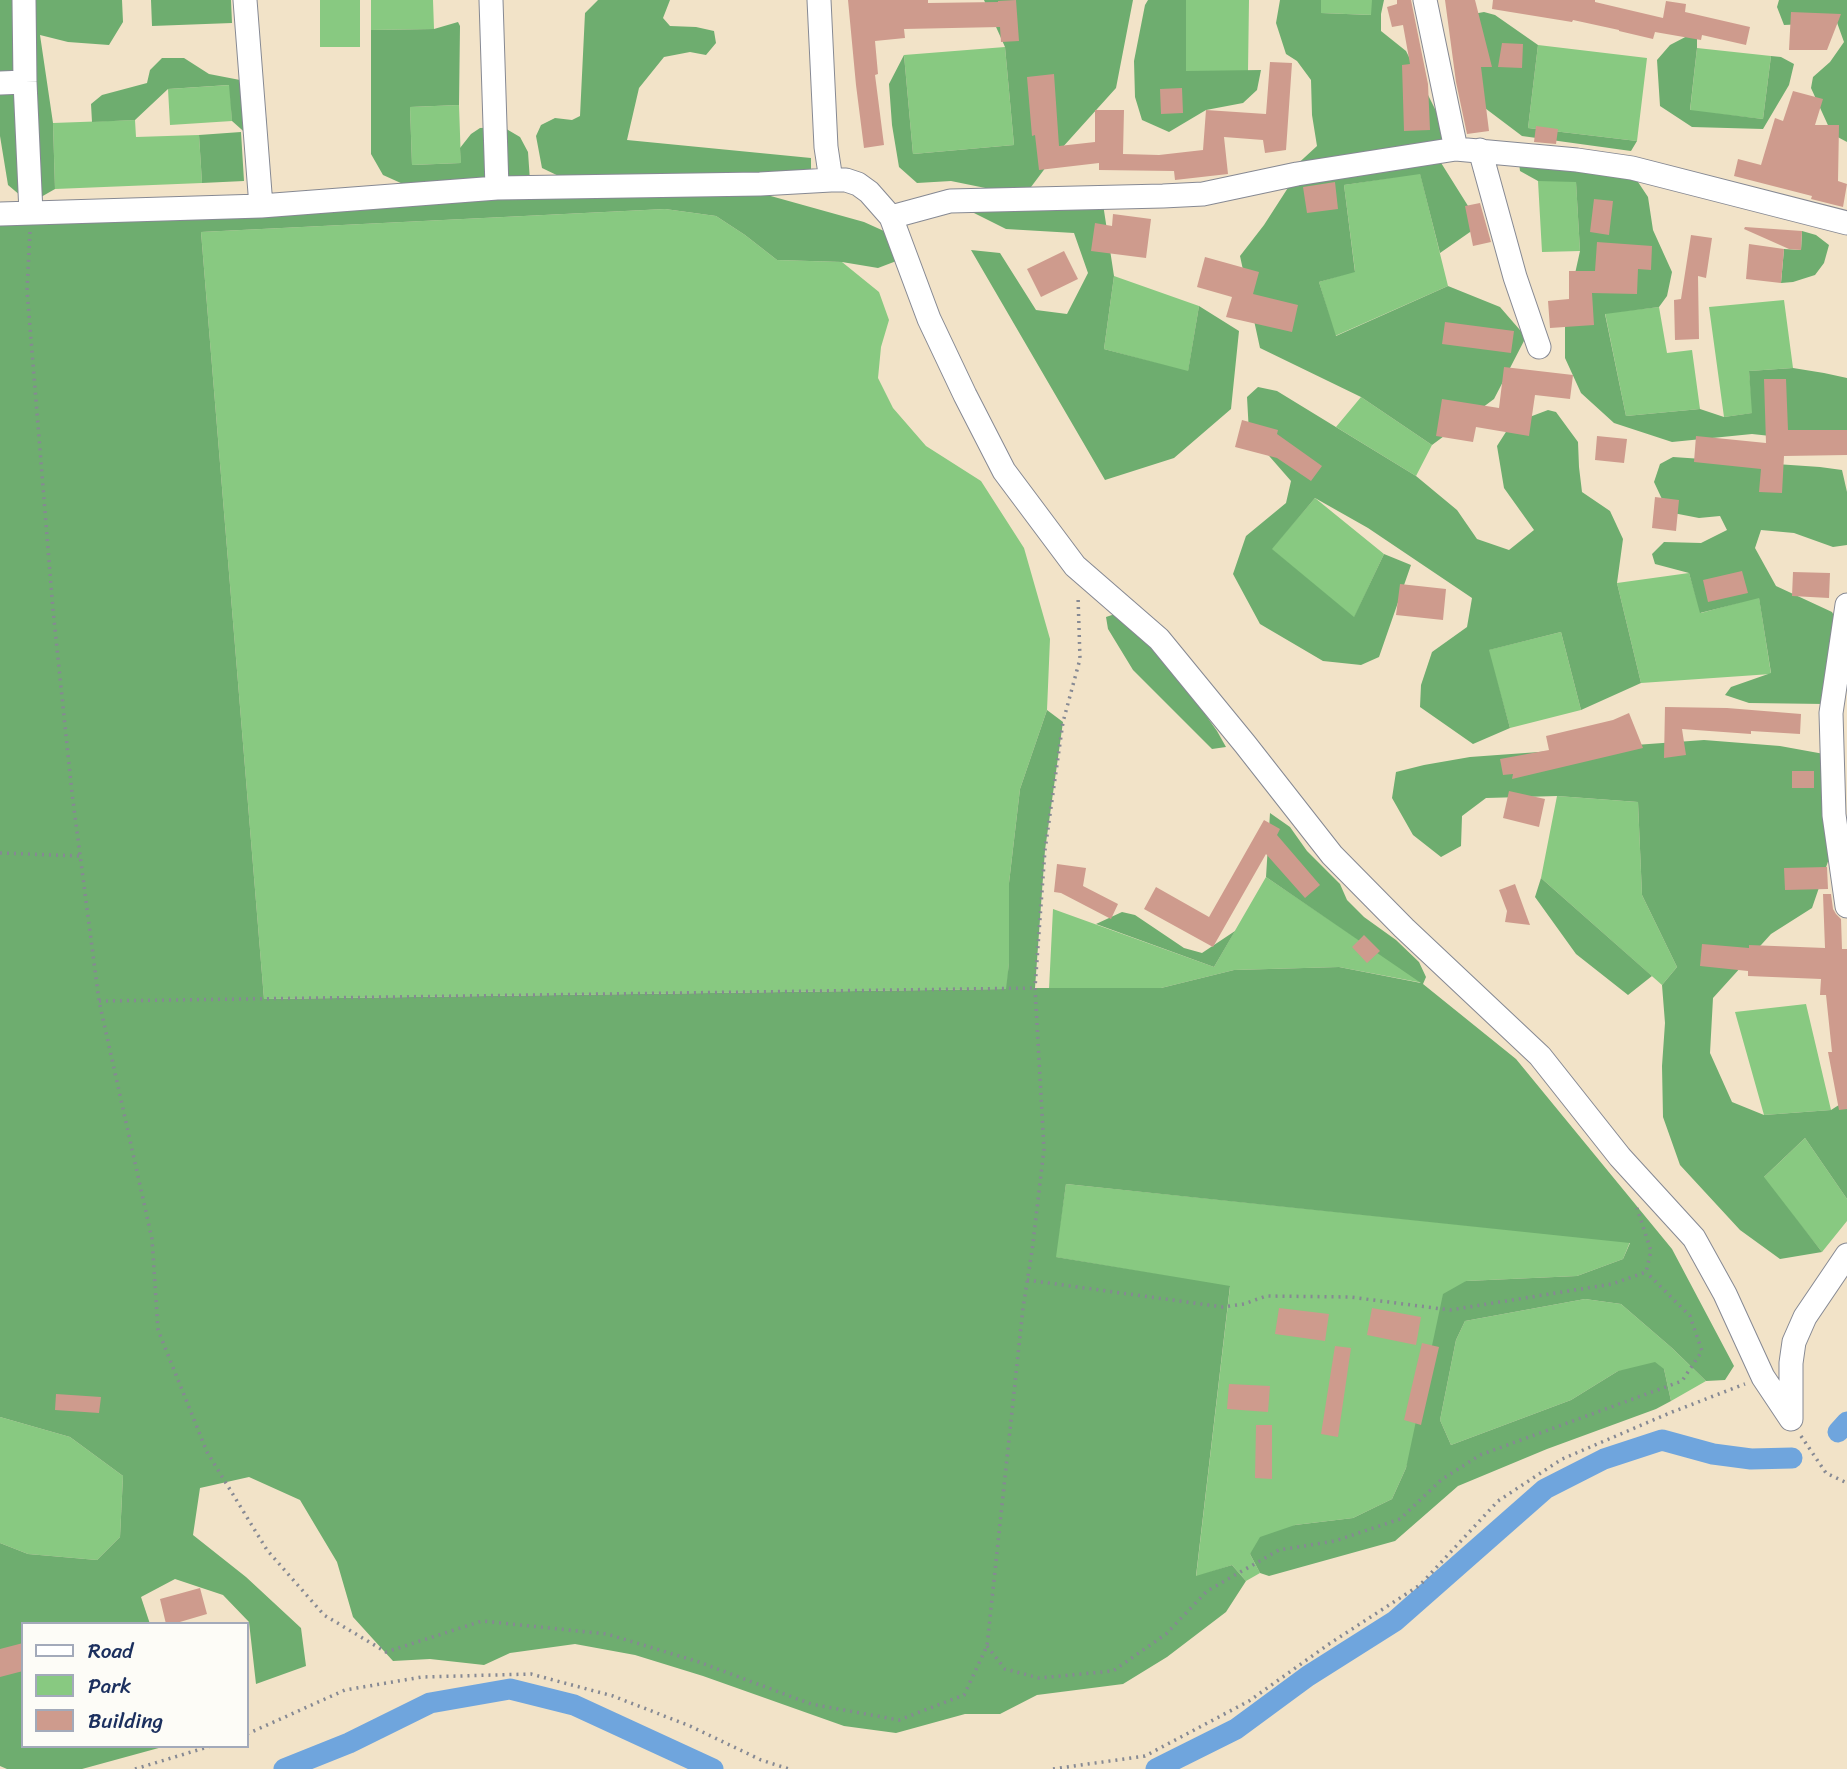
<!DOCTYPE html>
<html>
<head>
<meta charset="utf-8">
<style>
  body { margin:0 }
  #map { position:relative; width:1847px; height:1769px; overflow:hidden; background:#f2e3c8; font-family:Sriracha,sans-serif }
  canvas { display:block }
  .legend { position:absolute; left:21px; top:1622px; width:228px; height:126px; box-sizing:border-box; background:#fdfcf7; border:2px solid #a3aaba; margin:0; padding:9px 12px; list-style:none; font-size:21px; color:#1b2f5e }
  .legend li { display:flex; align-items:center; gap:14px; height:35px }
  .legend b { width:35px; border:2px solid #a3aaba }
</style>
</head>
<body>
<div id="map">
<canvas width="1847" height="1769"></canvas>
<ul class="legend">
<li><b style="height:9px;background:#fff"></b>Road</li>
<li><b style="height:19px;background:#88c981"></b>Park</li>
<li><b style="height:19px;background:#ce9b8d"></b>Building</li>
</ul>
</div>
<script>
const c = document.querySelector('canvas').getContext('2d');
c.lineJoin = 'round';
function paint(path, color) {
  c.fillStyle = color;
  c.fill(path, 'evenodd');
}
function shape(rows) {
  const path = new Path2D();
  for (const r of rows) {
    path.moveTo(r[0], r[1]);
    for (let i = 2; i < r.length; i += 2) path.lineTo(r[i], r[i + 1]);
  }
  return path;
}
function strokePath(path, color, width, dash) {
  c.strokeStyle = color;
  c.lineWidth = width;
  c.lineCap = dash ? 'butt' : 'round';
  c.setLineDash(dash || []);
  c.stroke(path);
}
const green = shape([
  [320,0,360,0,360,47,320,47],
  [371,0,433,0,434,29,371,30],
  [1186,0,1249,0,1248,71,1186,71],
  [1321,0,1372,0,1372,15,1320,13],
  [1538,45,1647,58,1637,141,1528,128],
  [1005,47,1014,145,913,154,904,55],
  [1697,48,1771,56,1763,119,1690,111],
  [230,85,232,121,170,125,168,89],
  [459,105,461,163,412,165,410,107],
  [135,120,136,137,199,135,202,183,55,189,53,123],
  [1420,173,1448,286,1335,336,1319,282,1355,271,1344,185],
  [1538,181,1576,181,1580,251,1542,252],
  [665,209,716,216,745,235,777,260,842,262,879,292,889,320,881,347,878,378,893,408,926,446,981,481,1024,548,1050,639,1047,710,1020,789,1009,883,1009,963,1007,989,264,999,201,232],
  [1114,276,1199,306,1188,372,1104,349],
  [1784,300,1793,368,1749,371,1753,413,1724,417,1709,307],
  [1659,307,1667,353,1692,350,1700,409,1626,416,1605,313],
  [1361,397,1432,445,1416,476,1336,427],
  [1315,498,1384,554,1354,618,1271,549],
  [1689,573,1701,613,1759,597,1771,674,1641,683,1617,583],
  [1561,632,1581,710,1510,728,1488,650],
  [1557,796,1638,802,1642,895,1677,967,1662,985,1541,878],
  [1266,877,1423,983,1339,967,1234,970,1161,988,1049,989,1053,909,1214,967],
  [1806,1004,1831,1110,1764,1115,1735,1012],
  [1805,1138,1847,1199,1847,1221,1822,1252,1763,1178],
  [1066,1184,1630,1242,1623,1259,1577,1276,1466,1281,1406,1468,1392,1499,1353,1518,1295,1525,1250,1554,1260,1573,1246,1581,1232,1565,1196,1577,1230,1287,1055,1257],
  [1585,1299,1621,1304,1672,1348,1706,1381,1671,1401,1664,1369,1618,1371,1571,1400,1451,1445,1440,1420,1456,1340,1465,1321],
  [0,1417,70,1437,123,1476,120,1537,97,1560,28,1554,0,1543]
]);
const forest = shape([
  [0,0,122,0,123,22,109,45,68,42,40,35,53,123,55,189,41,197,21,196,8,185,0,136],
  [151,0,231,0,232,23,152,26],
  [598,0,670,0,663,18,670,26,696,27,714,31,716,43,706,55,690,52,664,57,639,88,627,140,811,158,811,170,802,179,567,180,542,168,536,136,541,125,555,118,572,120,580,116,585,13],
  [984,0,1133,0,1116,88,1052,159,1028,191,1005,192,951,181,917,183,899,167,892,125,889,84,904,55,913,154,1014,145,1005,47],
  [1148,0,1186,0,1186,71,1261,70,1257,90,1243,103,1206,110,1169,132,1142,120,1135,97,1134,61,1145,5],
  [1280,0,1321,0,1321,13,1371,15,1372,0,1384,0,1381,14,1381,31,1406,51,1452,143,1292,169,1317,146,1312,115,1311,80,1297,61,1286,54,1276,23],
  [1779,0,1847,0,1847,142,1832,134,1811,88,1813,77,1830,62,1844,42,1835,17,1805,24,1784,25,1777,7],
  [1484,12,1495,15,1538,45,1528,128,1637,141,1631,151,1522,136,1465,93,1473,14],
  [458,22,460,26,459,105,410,107,412,165,461,163,460,148,471,134,480,128,503,127,520,137,528,152,530,181,403,184,383,175,371,154,371,30,434,29],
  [1693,33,1697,38,1697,48,1690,110,1763,119,1771,56,1781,57,1794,64,1789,85,1763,129,1692,127,1660,106,1657,60,1670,45],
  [162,58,184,58,209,74,240,80,265,109,267,125,265,134,250,137,232,121,229,85,168,89,135,120,92,122,91,104,102,95,147,83,150,70],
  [241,132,244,181,202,183,199,135],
  [1438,158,1480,225,1440,253,1420,174,1344,185,1355,272,1319,282,1336,336,1448,286,1500,307,1526,337,1494,399,1432,445,1361,397,1260,348,1240,256,1264,225,1293,180],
  [1519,163,1634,176,1648,197,1653,230,1672,272,1667,296,1659,307,1605,314,1626,416,1700,409,1724,417,1752,413,1749,371,1793,368,1824,373,1847,378,1847,448,1826,442,1752,434,1672,442,1614,423,1581,393,1565,358,1565,319,1580,251,1576,182,1538,181,1520,171],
  [742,188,864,222,895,236,899,260,878,268,842,262,777,260,745,235,716,216,665,209,201,232,264,999,1006,989,1009,963,1009,883,1020,789,1047,710,1063,722,1045,850,1035,988,1161,988,1234,970,1339,967,1421,983,1266,877,1270,813,1290,827,1307,851,1340,884,1347,900,1364,917,1396,940,1419,962,1426,977,1423,984,1516,1059,1672,1249,1734,1366,1725,1380,1706,1381,1672,1348,1621,1304,1585,1299,1465,1321,1456,1340,1440,1420,1451,1445,1571,1400,1618,1371,1655,1362,1664,1369,1671,1401,1656,1409,1547,1449,1458,1486,1395,1541,1269,1576,1260,1573,1250,1554,1260,1537,1295,1525,1353,1518,1392,1499,1406,1468,1443,1294,1466,1281,1577,1276,1623,1259,1630,1243,1066,1184,1056,1257,1230,1286,1196,1576,1232,1565,1246,1581,1226,1612,1167,1657,1123,1684,1037,1695,1000,1714,965,1714,896,1733,844,1726,703,1676,635,1655,575,1644,510,1653,484,1665,430,1659,393,1661,353,1617,337,1562,300,1500,249,1477,200,1488,193,1535,246,1577,301,1628,306,1666,256,1684,249,1622,223,1595,175,1579,141,1597,150,1624,23,1624,23,1746,166,1746,82,1769,7,1769,0,1766,0,1543,28,1554,97,1560,120,1537,123,1476,70,1437,0,1417,0,204],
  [978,199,1103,204,1114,276,1104,349,1188,371,1199,306,1239,331,1231,409,1174,458,1105,480,971,250,1000,253,1036,310,1067,314,1088,273,1074,233,1006,229,972,212],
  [1802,231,1816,235,1829,245,1824,263,1815,275,1793,282,1781,283,1784,249,1801,250],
  [1258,387,1277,391,1416,476,1457,510,1477,539,1509,550,1534,530,1504,488,1497,446,1511,424,1548,410,1556,412,1578,442,1579,467,1582,492,1610,511,1623,539,1617,583,1641,683,1581,710,1561,632,1489,650,1510,728,1473,744,1420,707,1421,685,1432,652,1467,627,1472,598,1368,528,1315,498,1272,549,1354,617,1384,554,1411,565,1379,657,1361,665,1323,661,1260,624,1233,574,1246,536,1286,503,1291,481,1249,433,1247,397],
  [1673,457,1820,467,1842,470,1847,492,1847,545,1833,547,1794,533,1761,530,1755,548,1776,586,1832,612,1838,623,1825,704,1749,703,1725,695,1731,687,1771,673,1759,598,1700,613,1689,573,1655,564,1652,554,1664,542,1701,543,1727,530,1720,516,1699,518,1668,512,1654,482,1660,464],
  [1115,614,1133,622,1190,693,1217,731,1226,747,1212,749,1133,670,1108,629,1106,617],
  [1704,740,1780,746,1824,754,1833,847,1812,908,1771,934,1713,998,1710,1053,1732,1102,1764,1115,1831,1110,1842,1103,1847,1104,1847,1199,1805,1138,1764,1177,1822,1252,1780,1259,1740,1230,1680,1165,1663,1117,1662,1066,1665,1023,1662,985,1677,967,1642,895,1638,802,1557,796,1486,798,1462,816,1461,846,1441,857,1413,835,1392,798,1396,772,1424,765,1470,757],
  [1541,878,1652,976,1628,995,1576,954,1535,897],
  [1122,912,1135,915,1184,948,1202,953,1235,931,1214,967,1096,924]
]);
const canal = shape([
  [1838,1432,1847,1422],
  [284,1769,349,1743,430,1703,510,1689,574,1705,713,1769],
  [1156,1769,1236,1729,1308,1676,1395,1621,1545,1489,1604,1459,1662,1440,1713,1454,1751,1459,1792,1458]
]);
const building = shape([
  [848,0,928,0,928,3,998,2,998,1,1016,0,1019,41,1001,42,1000,27,904,29,905,38,875,41,878,74,875,75,884,145,864,148,856,85],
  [1397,0,1411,0,1428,84,1430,130,1404,131,1402,65,1410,64,1403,25,1392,27,1387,7,1397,4],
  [1445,0,1475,0,1492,67,1481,67,1489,131,1467,134,1456,82],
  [1493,0,1595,0,1595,2,1663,18,1666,1,1686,4,1685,12,1750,27,1746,45,1702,35,1701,40,1655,32,1653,39,1619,31,1619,30,1573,20,1572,22,1492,9],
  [1791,12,1841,14,1827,50,1789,50],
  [1502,43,1523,44,1522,68,1498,67],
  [1270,62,1292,63,1286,150,1265,153,1263,140,1224,137,1228,174,1175,180,1174,171,1099,170,1099,163,1039,170,1035,135,1032,136,1027,77,1054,74,1059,146,1095,142,1095,110,1124,110,1123,154,1159,155,1203,150,1206,110,1266,114],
  [1182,88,1183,113,1161,114,1160,89],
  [1793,91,1823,99,1815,125,1839,125,1838,181,1847,184,1843,207,1811,199,1812,196,1734,176,1738,159,1761,165,1775,118,1783,121],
  [1536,126,1558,129,1556,144,1534,142],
  [1335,182,1338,209,1307,213,1303,187],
  [1594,199,1613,201,1609,235,1590,232],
  [1480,203,1491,242,1473,246,1465,206],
  [1113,214,1151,219,1146,258,1091,251,1095,223,1112,226],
  [1745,227,1802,231,1801,250,1789,249,1744,229],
  [1691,235,1712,238,1706,278,1698,276,1699,339,1675,340,1674,300,1681,299],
  [1597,242,1652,246,1651,270,1638,269,1637,294,1592,293,1594,325,1550,328,1548,301,1569,299,1569,271,1595,271],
  [1749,244,1784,249,1781,283,1746,279],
  [1064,251,1078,279,1041,297,1027,269],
  [1205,257,1259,272,1253,294,1298,305,1292,332,1226,317,1232,297,1197,287],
  [1445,322,1514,331,1511,353,1442,344],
  [1504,367,1573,375,1570,399,1535,395,1529,436,1476,427,1473,442,1436,436,1442,399,1499,408],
  [1764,379,1786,379,1788,430,1847,430,1847,455,1784,456,1782,493,1759,492,1761,469,1694,462,1696,436,1766,443],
  [1242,420,1278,430,1277,434,1322,466,1311,481,1277,458,1235,447],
  [1597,436,1627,439,1624,463,1595,460],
  [1655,497,1679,500,1676,531,1652,528],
  [1742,571,1748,593,1708,602,1703,580],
  [1793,572,1830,573,1829,598,1792,596],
  [1400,584,1446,589,1443,620,1396,615],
  [1665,707,1727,708,1801,714,1800,734,1751,731,1751,734,1682,729,1686,755,1664,758],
  [1629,713,1643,748,1512,779,1513,774,1503,775,1500,759,1549,750,1546,736,1613,720],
  [1792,771,1814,771,1814,788,1792,788],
  [1509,791,1545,799,1539,827,1503,818],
  [1264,820,1280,829,1277,835,1320,885,1305,898,1266,854,1213,947,1144,909,1156,887,1209,917],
  [1057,864,1086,868,1083,886,1118,904,1111,919,1061,893,1054,892],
  [1827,867,1828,889,1785,890,1784,868],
  [1515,884,1530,925,1505,922,1507,911,1499,890],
  [1823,894,1831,894,1833,909,1836,914,1841,919,1842,949,1847,949,1847,1109,1839,1110,1828,1052,1832,1052,1826,995,1820,995,1821,979,1748,976,1748,971,1700,966,1702,944,1749,948,1749,945,1825,948],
  [1364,935,1380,951,1367,963,1352,947],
  [1279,1308,1329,1314,1325,1341,1275,1334],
  [1372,1308,1421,1317,1416,1345,1367,1335],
  [1422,1343,1439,1347,1421,1425,1404,1420],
  [1335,1346,1351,1348,1338,1437,1321,1434],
  [1229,1384,1270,1386,1268,1412,1227,1409],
  [56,1394,101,1397,99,1413,55,1410],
  [1256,1425,1272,1425,1272,1479,1255,1478],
  [200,1588,207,1614,173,1624,166,1624,160,1599],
  [23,1643,23,1671,0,1677,0,1649]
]);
const path = shape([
  [30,232,27,290,53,610,72,793,99,1001,152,1239,158,1330,207,1452,267,1550,324,1615,386,1652,482,1621,607,1634,699,1662,811,1704,899,1720,964,1695,987,1646,1023,1308,1032,1251,1044,1149,1035,988,1045,850,1063,722,1080,659,1078,596],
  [0,853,80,856],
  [99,1001,1035,988],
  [1027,1280,1223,1307,1244,1304,1266,1296,1350,1297,1450,1310,1612,1284,1646,1272,1651,1251,1637,1208],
  [1801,1436,1826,1473,1847,1483],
  [987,1646,1005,1669,1039,1678,1113,1671,1166,1634,1207,1591,1279,1550,1335,1541,1400,1519,1441,1480,1480,1455,1682,1381,1702,1351,1690,1316,1646,1272],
  [247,1734,345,1690,422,1677,531,1674,613,1696,690,1726,761,1760,789,1769],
  [135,1769,211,1746],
  [1053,1769,1145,1756,1249,1701,1329,1644,1420,1585,1498,1501,1562,1459,1672,1412,1745,1384]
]);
const minor = shape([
  [24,0,25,82,31,213],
  [245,0,261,206],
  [491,0,497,188],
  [819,0,826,147,831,180],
  [1425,0,1456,149],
  [0,83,25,82],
  [1480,150,1515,277,1539,347],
  [0,214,261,206,497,188,760,184,831,180,846,180,858,184,869,192,891,217,950,201,1163,196,1203,194,1297,174,1456,149,1577,160,1632,168,1847,223],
  [891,217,929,319,965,395,1004,471,1075,566,1159,639,1245,744,1332,855,1404,928,1540,1056,1620,1157,1694,1238,1725,1294,1763,1377,1791,1419,1791,1363,1794,1342,1805,1317,1847,1255],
  [1847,605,1831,713,1834,815,1847,906]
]);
paint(green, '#88c981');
paint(forest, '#6ead6f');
strokePath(canal, '#6fa5dd', 21);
paint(building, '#ce9b8d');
strokePath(minor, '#868993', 25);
strokePath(path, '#868993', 3.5, [2, 5]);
strokePath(minor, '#fff', 23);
</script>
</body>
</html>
